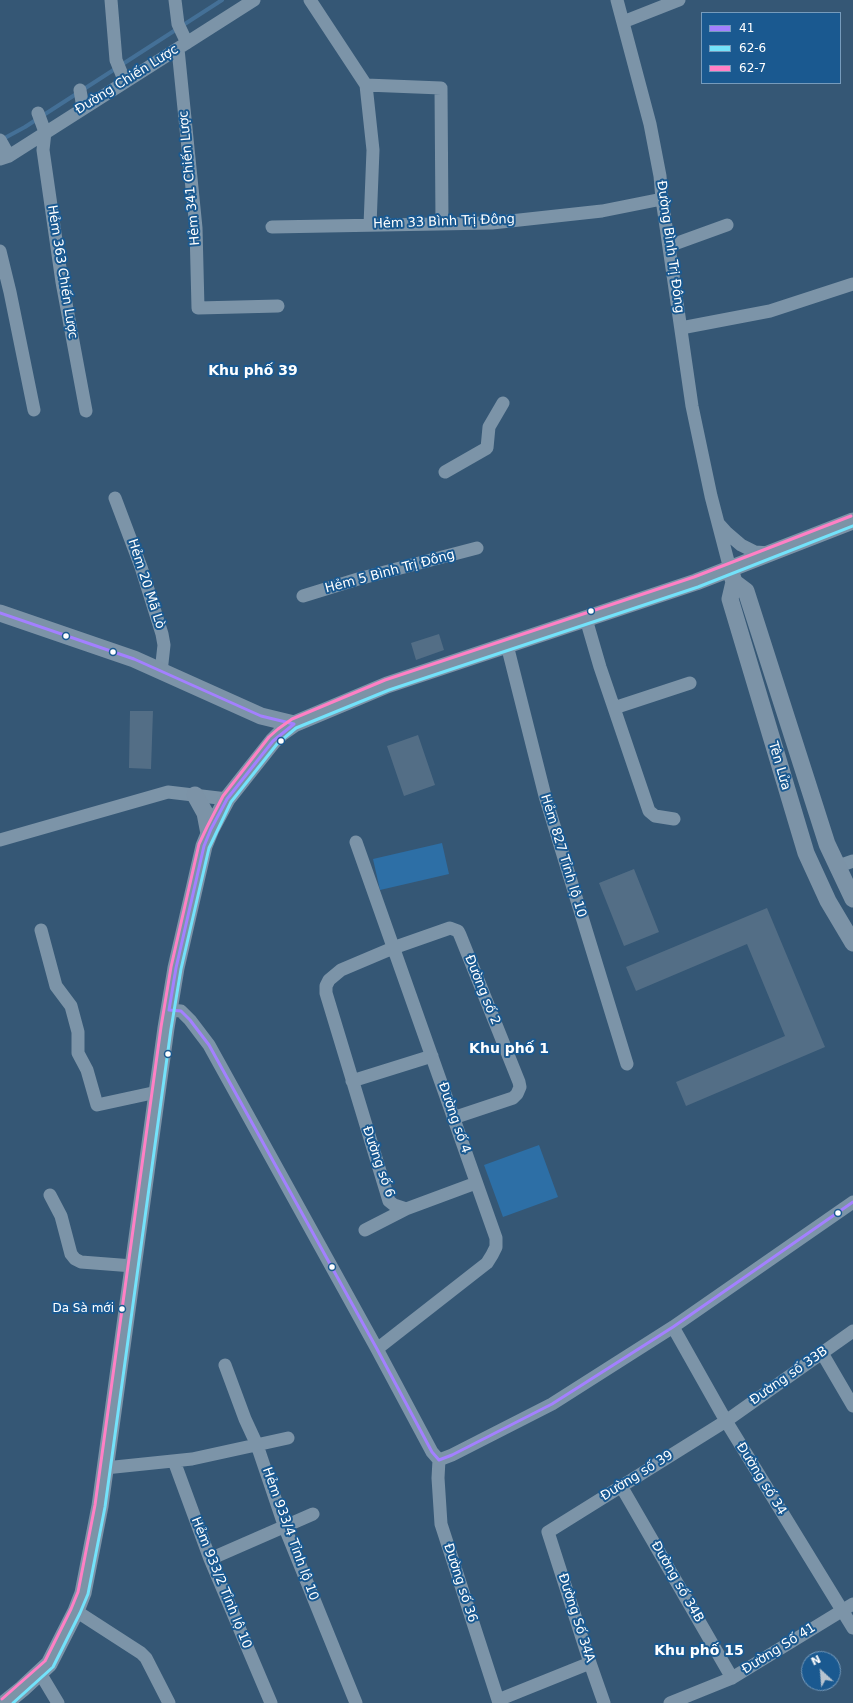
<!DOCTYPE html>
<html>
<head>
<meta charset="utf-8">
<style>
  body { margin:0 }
  #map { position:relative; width:853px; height:1703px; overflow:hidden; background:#355775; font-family:"DejaVu Sans",sans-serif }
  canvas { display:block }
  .legend { position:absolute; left:701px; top:12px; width:140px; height:72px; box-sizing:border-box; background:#1a5990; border:1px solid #769bbc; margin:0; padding:5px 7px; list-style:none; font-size:12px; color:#fff }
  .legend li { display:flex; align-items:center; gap:8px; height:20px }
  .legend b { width:20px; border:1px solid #769bbc }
  .north { position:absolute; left:801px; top:1651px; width:40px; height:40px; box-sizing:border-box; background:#1a5990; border:1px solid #769bbc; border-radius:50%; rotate:334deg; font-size:11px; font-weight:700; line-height:16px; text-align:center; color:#fff }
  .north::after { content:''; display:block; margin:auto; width:14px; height:18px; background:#b8c4cf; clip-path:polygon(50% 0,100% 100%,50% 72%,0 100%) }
</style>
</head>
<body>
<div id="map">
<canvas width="853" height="1703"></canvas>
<ul class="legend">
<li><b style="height:5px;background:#a380ff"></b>41</li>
<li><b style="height:5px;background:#73e2fa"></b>62-6</li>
<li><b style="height:5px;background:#ff80c5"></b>62-7</li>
</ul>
<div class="north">N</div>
</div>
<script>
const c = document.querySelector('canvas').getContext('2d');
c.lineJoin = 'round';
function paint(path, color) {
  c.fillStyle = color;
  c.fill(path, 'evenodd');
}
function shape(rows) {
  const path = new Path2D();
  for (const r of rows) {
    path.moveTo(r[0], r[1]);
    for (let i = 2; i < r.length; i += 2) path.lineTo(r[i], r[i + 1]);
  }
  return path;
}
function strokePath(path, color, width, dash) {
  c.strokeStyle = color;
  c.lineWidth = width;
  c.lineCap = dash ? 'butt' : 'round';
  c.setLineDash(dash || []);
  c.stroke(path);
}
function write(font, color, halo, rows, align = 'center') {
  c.font = font + ' "DejaVu Sans",sans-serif';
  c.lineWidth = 4;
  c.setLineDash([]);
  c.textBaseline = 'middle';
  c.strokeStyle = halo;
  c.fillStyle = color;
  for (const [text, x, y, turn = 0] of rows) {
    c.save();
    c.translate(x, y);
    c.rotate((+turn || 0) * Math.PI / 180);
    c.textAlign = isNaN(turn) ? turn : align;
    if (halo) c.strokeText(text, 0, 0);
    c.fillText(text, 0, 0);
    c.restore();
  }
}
const green = shape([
  [442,843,449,874,380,890,373,859],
  [539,1145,558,1197,503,1217,484,1165]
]);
const stream = shape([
  [1,140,25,127,222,0]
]);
const building = shape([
  [439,634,444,650,416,660,411,643],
  [130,711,153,711,151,769,129,768],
  [418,735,435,785,404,796,387,746],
  [634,869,659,932,624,946,599,883],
  [767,908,825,1047,686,1106,676,1082,785,1036,747,944,636,991,626,967]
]);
const minor = shape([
  [111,0,116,60,125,82],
  [175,0,178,24,187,43],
  [310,0,366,85,373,150,370,225],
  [617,0,650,124,660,176,662,199,692,406,711,496,730,569],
  [623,22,679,0],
  [178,49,196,228,198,308,278,306],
  [366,85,441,88,442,223],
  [80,90,83,108],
  [38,113,45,132,43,150,62,282,86,411],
  [0,140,9,156],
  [0,159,9,156,254,0],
  [272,227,492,223,602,211,662,199],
  [669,246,727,225],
  [0,251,10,292,34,410],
  [681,328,770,311,853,284],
  [445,472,487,448,489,427,503,403],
  [115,498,141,567,162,634,164,645,161,672],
  [718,523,727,533,741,545,755,552,770,553],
  [303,596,358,579,477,548],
  [586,619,600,667,614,708,690,683],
  [507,645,545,796,627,1064],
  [614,708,649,811,655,816,674,819],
  [0,840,168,792,227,799],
  [356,842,496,1238,496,1247,492,1255,487,1263,377,1349],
  [836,867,853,861],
  [41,930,56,986,71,1006,78,1032,78,1053,87,1070,97,1105,157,1092],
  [169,1010,181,1011,190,1020,209,1045,377,1349,432,1452,439,1460,452,1455,552,1404,673,1327,853,1202],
  [352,1081,432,1056],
  [453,1118,513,1098,517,1094,520,1087,519,1082,460,935,458,931,450,928,393,948,341,970,329,980,326,986,326,993,389,1201,394,1205,406,1209,476,1183],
  [50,1195,61,1216,71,1254,75,1259,81,1262,133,1266],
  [365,1230,406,1209],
  [673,1327,726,1421,853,1628],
  [822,1353,853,1406],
  [225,1365,245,1419,257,1445,285,1528,356,1703],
  [439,1460,438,1478,441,1524,499,1703],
  [174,1461,210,1559,271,1703],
  [105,1468,192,1459,288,1438],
  [621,1486,732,1678],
  [210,1559,313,1514],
  [76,1611,141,1653,146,1658,169,1703],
  [40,1673,58,1703],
  [498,1700,590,1663],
  [604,1703,590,1663,548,1532,726,1421,853,1331],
  [670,1703,732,1678,853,1604]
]);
const major = shape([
  [730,569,734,582,730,599,806,853,828,901,853,943],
  [734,582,746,591,827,844,853,899],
  [0,613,134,659,261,716,294,724],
  [195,795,205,813,209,834],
  [5,1703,22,1689,49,1664,76,1611,83,1593,100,1506,166,1028,176,968,204,846,211,829,227,799,273,741,281,733,294,724,387,685,696,582,853,521]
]);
const bus1 = shape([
  [0,613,134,659,261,716,294,724],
  [169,1010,181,1011,190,1020,209,1045,377,1349,432,1452,439,1460,452,1455,552,1404,673,1327,853,1202],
  [169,1010,176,968,204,846,211,829,227,799,273,741,294,724]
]);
const bus2 = shape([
  [13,1703,53,1667,80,1613,88,1594,105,1507,171,1029,181,969,209,848,231,802,277,744,296,728,389,690,698,587,853,526]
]);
const bus3 = shape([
  [2,1699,45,1661,71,1609,78,1592,95,1505,161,1027,171,967,199,844,207,827,223,796,269,737,278,729,292,719,385,680,694,577,851,516]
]);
const markers = [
  [591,611,3.5,"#fff"],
  [66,636,3.5,"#fff"],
  [113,652,3.5,"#fff"],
  [281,741,3.5,"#fff"],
  [168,1054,3.5,"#fff"],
  [838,1213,3.5,"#fff"],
  [332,1267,3.5,"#fff"],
  [122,1309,3.5,"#fff"]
];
const busNames = [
  ["Da Sà mới",114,1309]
];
const streetNames = [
  ["Đường Chiến Lược",127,80,-32],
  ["Hẻm 341 Chiến Lược",190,178,-95],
  ["Hẻm 33 Bình Trị Đông",444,222,-2],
  ["Đường Bình Trị Đông",670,247,82],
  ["Hẻm 363 Chiến Lược",62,272,81],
  ["Hẻm 5 Bình Trị Đông",390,572,-15],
  ["Hẻm 20 Mã Lò",146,584,72],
  ["Tên Lửa",779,766,74],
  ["Hẻm 827 Tỉnh lộ 10",563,856,73],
  ["Đường số 2",482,990,68],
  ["Đường số 4",454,1118,71],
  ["Đường số 6",378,1162,71],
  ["Đường số 33B",789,1376,-35],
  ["Đường số 39",637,1476,-32],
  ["Đường số 34",761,1479,58],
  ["Hẻm 933/4 Tỉnh lộ 10",290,1534,70],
  ["Đường số 34B",677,1582,60],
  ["Hẻm 933/2 Tỉnh lộ 10",221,1583,68],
  ["Đường số 36",460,1583,72],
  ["Đường Số 34A",576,1618,72],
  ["Đường Số 41",779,1649,-32]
];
const neighbourhoodNames = [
  ["Khu phố 39",253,371],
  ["Khu phố 1",509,1049],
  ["Khu phố 15",699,1651]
];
paint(green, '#2d6fa6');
strokePath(stream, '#447097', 4);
paint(building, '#536e86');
strokePath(minor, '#7c94a8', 13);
strokePath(major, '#7c93a7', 17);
strokePath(bus1, '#a380ff', 3);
strokePath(bus2, '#73e2fa', 3);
strokePath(bus3, '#ff80c5', 3);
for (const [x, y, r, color] of markers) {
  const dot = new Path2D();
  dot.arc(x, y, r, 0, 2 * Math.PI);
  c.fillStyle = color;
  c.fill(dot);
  strokePath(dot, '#1a5990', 1.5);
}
write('12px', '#fff', '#1a5990', busNames, 'right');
write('13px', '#fff', '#1a5990', streetNames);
write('bold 14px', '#fff', '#1a5990', neighbourhoodNames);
</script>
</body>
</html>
